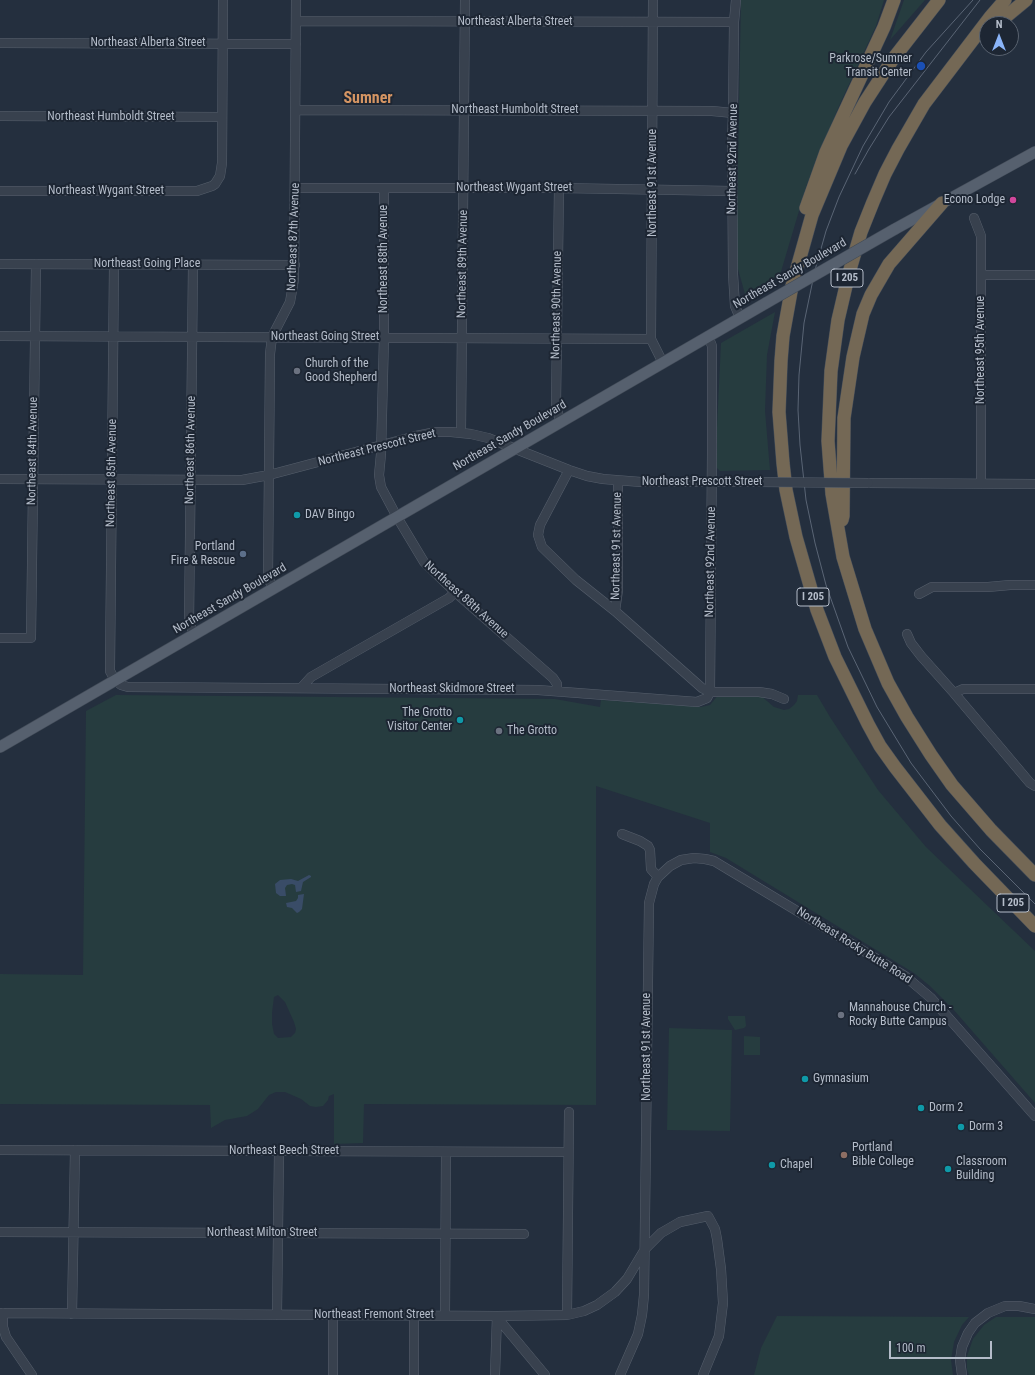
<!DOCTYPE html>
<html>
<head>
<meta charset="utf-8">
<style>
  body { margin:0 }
  #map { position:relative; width:1035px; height:1375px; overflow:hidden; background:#242f3e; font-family:"Roboto Condensed",sans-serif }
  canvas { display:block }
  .north { position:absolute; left:979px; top:16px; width:40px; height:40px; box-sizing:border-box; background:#1d2633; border:1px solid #59626f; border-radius:50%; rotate:0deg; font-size:11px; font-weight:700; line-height:16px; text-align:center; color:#b4bcc9 }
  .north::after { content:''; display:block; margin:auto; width:14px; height:18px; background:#8ab4f8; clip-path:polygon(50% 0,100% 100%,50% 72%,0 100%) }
  .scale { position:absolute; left:889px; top:1341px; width:103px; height:18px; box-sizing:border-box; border:2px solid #b4bcc9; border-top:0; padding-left:5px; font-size:12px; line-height:14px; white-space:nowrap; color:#b4bcc9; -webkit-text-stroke:3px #1d2633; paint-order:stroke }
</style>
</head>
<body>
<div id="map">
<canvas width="1035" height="1375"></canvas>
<div class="north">N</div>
<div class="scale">100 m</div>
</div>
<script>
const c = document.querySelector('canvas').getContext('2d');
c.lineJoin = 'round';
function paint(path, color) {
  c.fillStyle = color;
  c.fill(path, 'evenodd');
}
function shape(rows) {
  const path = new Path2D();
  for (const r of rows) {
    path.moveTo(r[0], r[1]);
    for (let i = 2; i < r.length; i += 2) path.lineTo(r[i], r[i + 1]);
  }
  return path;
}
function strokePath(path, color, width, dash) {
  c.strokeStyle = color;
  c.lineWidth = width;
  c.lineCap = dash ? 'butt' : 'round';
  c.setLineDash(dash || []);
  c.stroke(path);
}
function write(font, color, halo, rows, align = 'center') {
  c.font = font + ' "Roboto Condensed",sans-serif';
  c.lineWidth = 4;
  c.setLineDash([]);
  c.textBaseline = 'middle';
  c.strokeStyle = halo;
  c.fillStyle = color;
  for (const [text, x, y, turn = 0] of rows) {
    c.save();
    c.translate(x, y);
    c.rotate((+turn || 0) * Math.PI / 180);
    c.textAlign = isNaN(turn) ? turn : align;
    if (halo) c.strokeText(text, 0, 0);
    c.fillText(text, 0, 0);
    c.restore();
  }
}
const green = shape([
  [741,0,884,0,876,26,839,106,807,184,780,275,745,294,736,262],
  [904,0,925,0,890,40],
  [775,312,767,355,765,411,770,470,720,471,717,468,715,469,721,343],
  [719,694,760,695,774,707,784,710,789,709,794,705,797,701,798,695,817,695,830,717,878,790,926,847,1035,951,1035,1103,953,1009,930,986,914,973,726,858,710,852,710,823,596,786,596,1105,364,1104,363,1143,334,1144,334,1094,329,1096,328,1100,323,1106,316,1107,310,1106,301,1099,285,1092,276,1092,269,1095,258,1109,247,1116,225,1120,211,1128,210,1105,0,1104,0,974,83,975,86,711,116,695,555,699,600,707,601,700,701,707,710,705],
  [278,995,285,1002,294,1022,296,1029,295,1033,291,1037,278,1038,274,1034,272,1024,272,1013,274,997],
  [728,1016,745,1016,746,1026,744,1028,735,1030,728,1019],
  [669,1028,732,1030,730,1131,667,1130],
  [744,1036,760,1037,760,1055,744,1055],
  [777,1316,969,1317,962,1325,954,1342,951,1360,953,1375,754,1375,761,1348],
  [996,1317,1035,1317,1035,1375,969,1375,967,1369,967,1356,973,1339,984,1325]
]);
const water = shape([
  [309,875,311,876,311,877,303,882,301,891,296,892,295,885,292,884,287,885,285,888,286,896,280,896,276,893,275,884,280,880,291,879,298,881],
  [304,894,302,909,299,912,297,913,292,908,287,907,286,903,296,901,298,898,298,895]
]);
const minor = shape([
  [653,0,651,339,663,363],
  [736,0,734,22,733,113,732,141,733,274,735,306,740,318],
  [296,21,734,22],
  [0,43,296,44],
  [296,110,712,111,733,113],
  [0,116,222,117],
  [295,188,559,188,732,191],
  [384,188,384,337,381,454,379,475,381,487,397,517,424,562,455,592,553,678,557,684,557,691],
  [559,188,556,404,560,422],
  [0,191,197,191,212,186,215,184,220,176,222,163,223,0],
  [974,218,981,236,981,483],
  [0,264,295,265],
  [114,264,110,668,110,671,115,680,121,685,128,687,538,690,697,702,707,698,710,692,712,453,712,346,708,336],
  [193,264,189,624,195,634],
  [981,275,1035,275],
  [0,336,651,339],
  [461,432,465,0],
  [569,470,540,525,538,535,542,547,576,580,615,611,702,688,710,692,759,692,772,694,784,699],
  [0,479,242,480,269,475,416,436,436,432,451,432,471,434,488,438,569,470,587,476,603,479,641,482,757,482],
  [868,483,1035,484],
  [273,589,268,577,270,354,272,337,275,331,290,302,294,279,296,0],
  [919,594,932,587,988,587,1010,585,1035,585],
  [615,611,618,590,618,481],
  [907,634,911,643,921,656,954,693,1030,783,1035,786],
  [0,638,31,638,36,264],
  [301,688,311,677,449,598,455,592],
  [954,693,963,689,1035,689],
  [622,834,640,841,648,846,650,850,651,869,658,877],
  [0,1150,568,1152],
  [0,1232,524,1234],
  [0,1313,497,1316,567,1315,584,1311,597,1305,615,1292,627,1279,645,1249,661,1233,680,1222,708,1216,715,1229,717,1239,721,1269,723,1303,719,1336,703,1375],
  [3,1313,3,1327,6,1337,32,1375],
  [72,1314,75,1150],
  [277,1315,279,1151],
  [445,1315,446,1152],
  [567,1315,569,1112],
  [497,1316,500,1321,545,1375],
  [333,1375,333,1315],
  [414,1375,414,1315],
  [495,1375,497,1316],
  [620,1375,638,1334,642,1315,644,1295,649,903,654,884,658,877,670,866,681,860,694,858,705,859,714,861,905,976,931,998,1035,1116],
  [962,1375,960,1360,962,1347,968,1333,975,1323,988,1313,1005,1306,1019,1306,1035,1309]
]);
const major = shape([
  [895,229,1035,152],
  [0,747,766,303]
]);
const highway = shape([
  [939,0,893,59,865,102,841,146,812,215,792,286,783,336,781,361,779,412,783,463,786,490,796,537,817,610,835,657,868,724,880,746,895,767,940,825,974,863,1035,926],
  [1005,0,991,16,924,104,898,149,885,174,873,202,861,232,849,273,838,320,831,371,828,441,832,494,843,557,865,629,888,683,907,717,931,755,952,785,991,830,1035,875],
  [997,24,1026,0],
  [806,208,826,152,884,27,894,0],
  [842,520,843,516,844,418,853,357,863,314,871,295,889,264,942,203]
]);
const tram = shape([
  [973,0,926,52,889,102,863,146,839,197,826,231,815,270,804,323,799,375,798,410,800,445,806,500,815,543,826,585,848,647,877,707,911,763,951,816,980,849,1035,904],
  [855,174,869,149,889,117,980,0]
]);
const minorBridge = shape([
  [757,482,868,483]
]);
const majorBridge = shape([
  [766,303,895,229]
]);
const markers = [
  [921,66,5,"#1a4fb4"],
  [1013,200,4,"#d1479c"],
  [297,371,4,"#6b7280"],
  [297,515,4,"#0f9aa8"],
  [243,554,4,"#5c6f8a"],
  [460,720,4,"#0f9aa8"],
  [499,731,4,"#6b7280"],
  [841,1015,4,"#6b7280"],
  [805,1079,4,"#0f9aa8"],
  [921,1108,4,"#0f9aa8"],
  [961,1127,4,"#0f9aa8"],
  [844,1155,4,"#8d6e63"],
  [772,1165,4,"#0f9aa8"],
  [948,1169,4,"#0f9aa8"]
];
const shields = [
  [847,278,32],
  [813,597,32],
  [1013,903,32]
];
const shieldNames = [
  ["I 205",847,278],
  ["I 205",813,597],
  ["I 205",1013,903]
];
const streetNames = [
  ["Northeast Alberta Street",515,22],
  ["Northeast Alberta Street",148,43],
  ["Northeast Humboldt Street",515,110],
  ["Northeast Humboldt Street",111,117],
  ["Northeast 92nd Avenue",733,159,-89],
  ["Northeast 91st Avenue",653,183,-90],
  ["Northeast Wygant Street",514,188],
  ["Northeast Wygant Street",106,191],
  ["Northeast 87th Avenue",294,237,-88],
  ["Northeast 88th Avenue",384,259,-90],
  ["Northeast Going Place",147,264],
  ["Northeast 89th Avenue",463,264,-89],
  ["Northeast Sandy Boulevard",790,274,-30],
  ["Northeast 90th Avenue",557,305,-89],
  ["Northeast Going Street",325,337],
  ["Northeast 95th Avenue",981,350,-90],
  ["Northeast Sandy Boulevard",510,436,-30],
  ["Northeast Prescott Street",377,448,-14],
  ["Northeast 86th Avenue",191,450,-89],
  ["Northeast 84th Avenue",33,451,-89],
  ["Northeast 85th Avenue",112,473,-89],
  ["Northeast Prescott Street",702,482],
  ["Northeast 91st Avenue",617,546,-89],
  ["Northeast 92nd Avenue",711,562,-89],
  ["Northeast Sandy Boulevard",230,599,-30],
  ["Northeast 88th Avenue",466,600,42],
  ["Northeast Skidmore Street",452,689],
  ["Northeast Rocky Butte Road",854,946,32],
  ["Northeast 91st Avenue",647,1047,-90],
  ["Northeast Beech Street",284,1151],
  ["Northeast Milton Street",262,1233],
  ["Northeast Fremont Street",374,1315]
];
const poiNames = [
  ["Parkrose/Sumner",912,59,"right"],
  ["Transit Center",912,73,"right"],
  ["Econo Lodge",1005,200,"right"],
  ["Church of the",305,364],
  ["Good Shepherd",305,378],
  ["DAV Bingo",305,515],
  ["Portland",235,547,"right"],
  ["Fire & Rescue",235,561,"right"],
  ["The Grotto",452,713,"right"],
  ["Visitor Center",452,727,"right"],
  ["The Grotto",507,731],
  ["Mannahouse Church -",849,1008],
  ["Rocky Butte Campus",849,1022],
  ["Gymnasium",813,1079],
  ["Dorm 2",929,1108],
  ["Dorm 3",969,1127],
  ["Portland",852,1148],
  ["Bible College",852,1162],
  ["Classroom",956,1162],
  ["Building",956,1176],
  ["Chapel",780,1165]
];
const districtNames = [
  ["Sumner",368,99]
];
paint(green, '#263c3f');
paint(water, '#394c67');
strokePath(minor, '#565f6c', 10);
strokePath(major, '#414a57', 12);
strokePath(highway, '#434c59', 14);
strokePath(minor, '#38414e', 9);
strokePath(major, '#56606e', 11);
strokePath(highway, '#746855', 13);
strokePath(tram, '#5a6575', 1);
strokePath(minorBridge, '#565f6c', 10, []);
strokePath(majorBridge, '#414a57', 12, []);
strokePath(minorBridge, '#38414e', 9);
strokePath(majorBridge, '#56606e', 11);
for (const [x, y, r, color] of markers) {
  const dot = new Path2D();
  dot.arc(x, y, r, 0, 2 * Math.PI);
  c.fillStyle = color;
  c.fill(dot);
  strokePath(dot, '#1d2633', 1.5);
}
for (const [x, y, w] of shields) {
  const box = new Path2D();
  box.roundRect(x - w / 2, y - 9, w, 18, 3);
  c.fillStyle = '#1d2633';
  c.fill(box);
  strokePath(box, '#b4bcc9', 1);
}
write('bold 11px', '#b4bcc9', null, shieldNames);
write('12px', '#b4bcc9', '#1d2633', streetNames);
write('12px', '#b4bcc9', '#1d2633', poiNames, 'left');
write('bold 16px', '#d59563', '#1d2633', districtNames);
</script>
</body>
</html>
